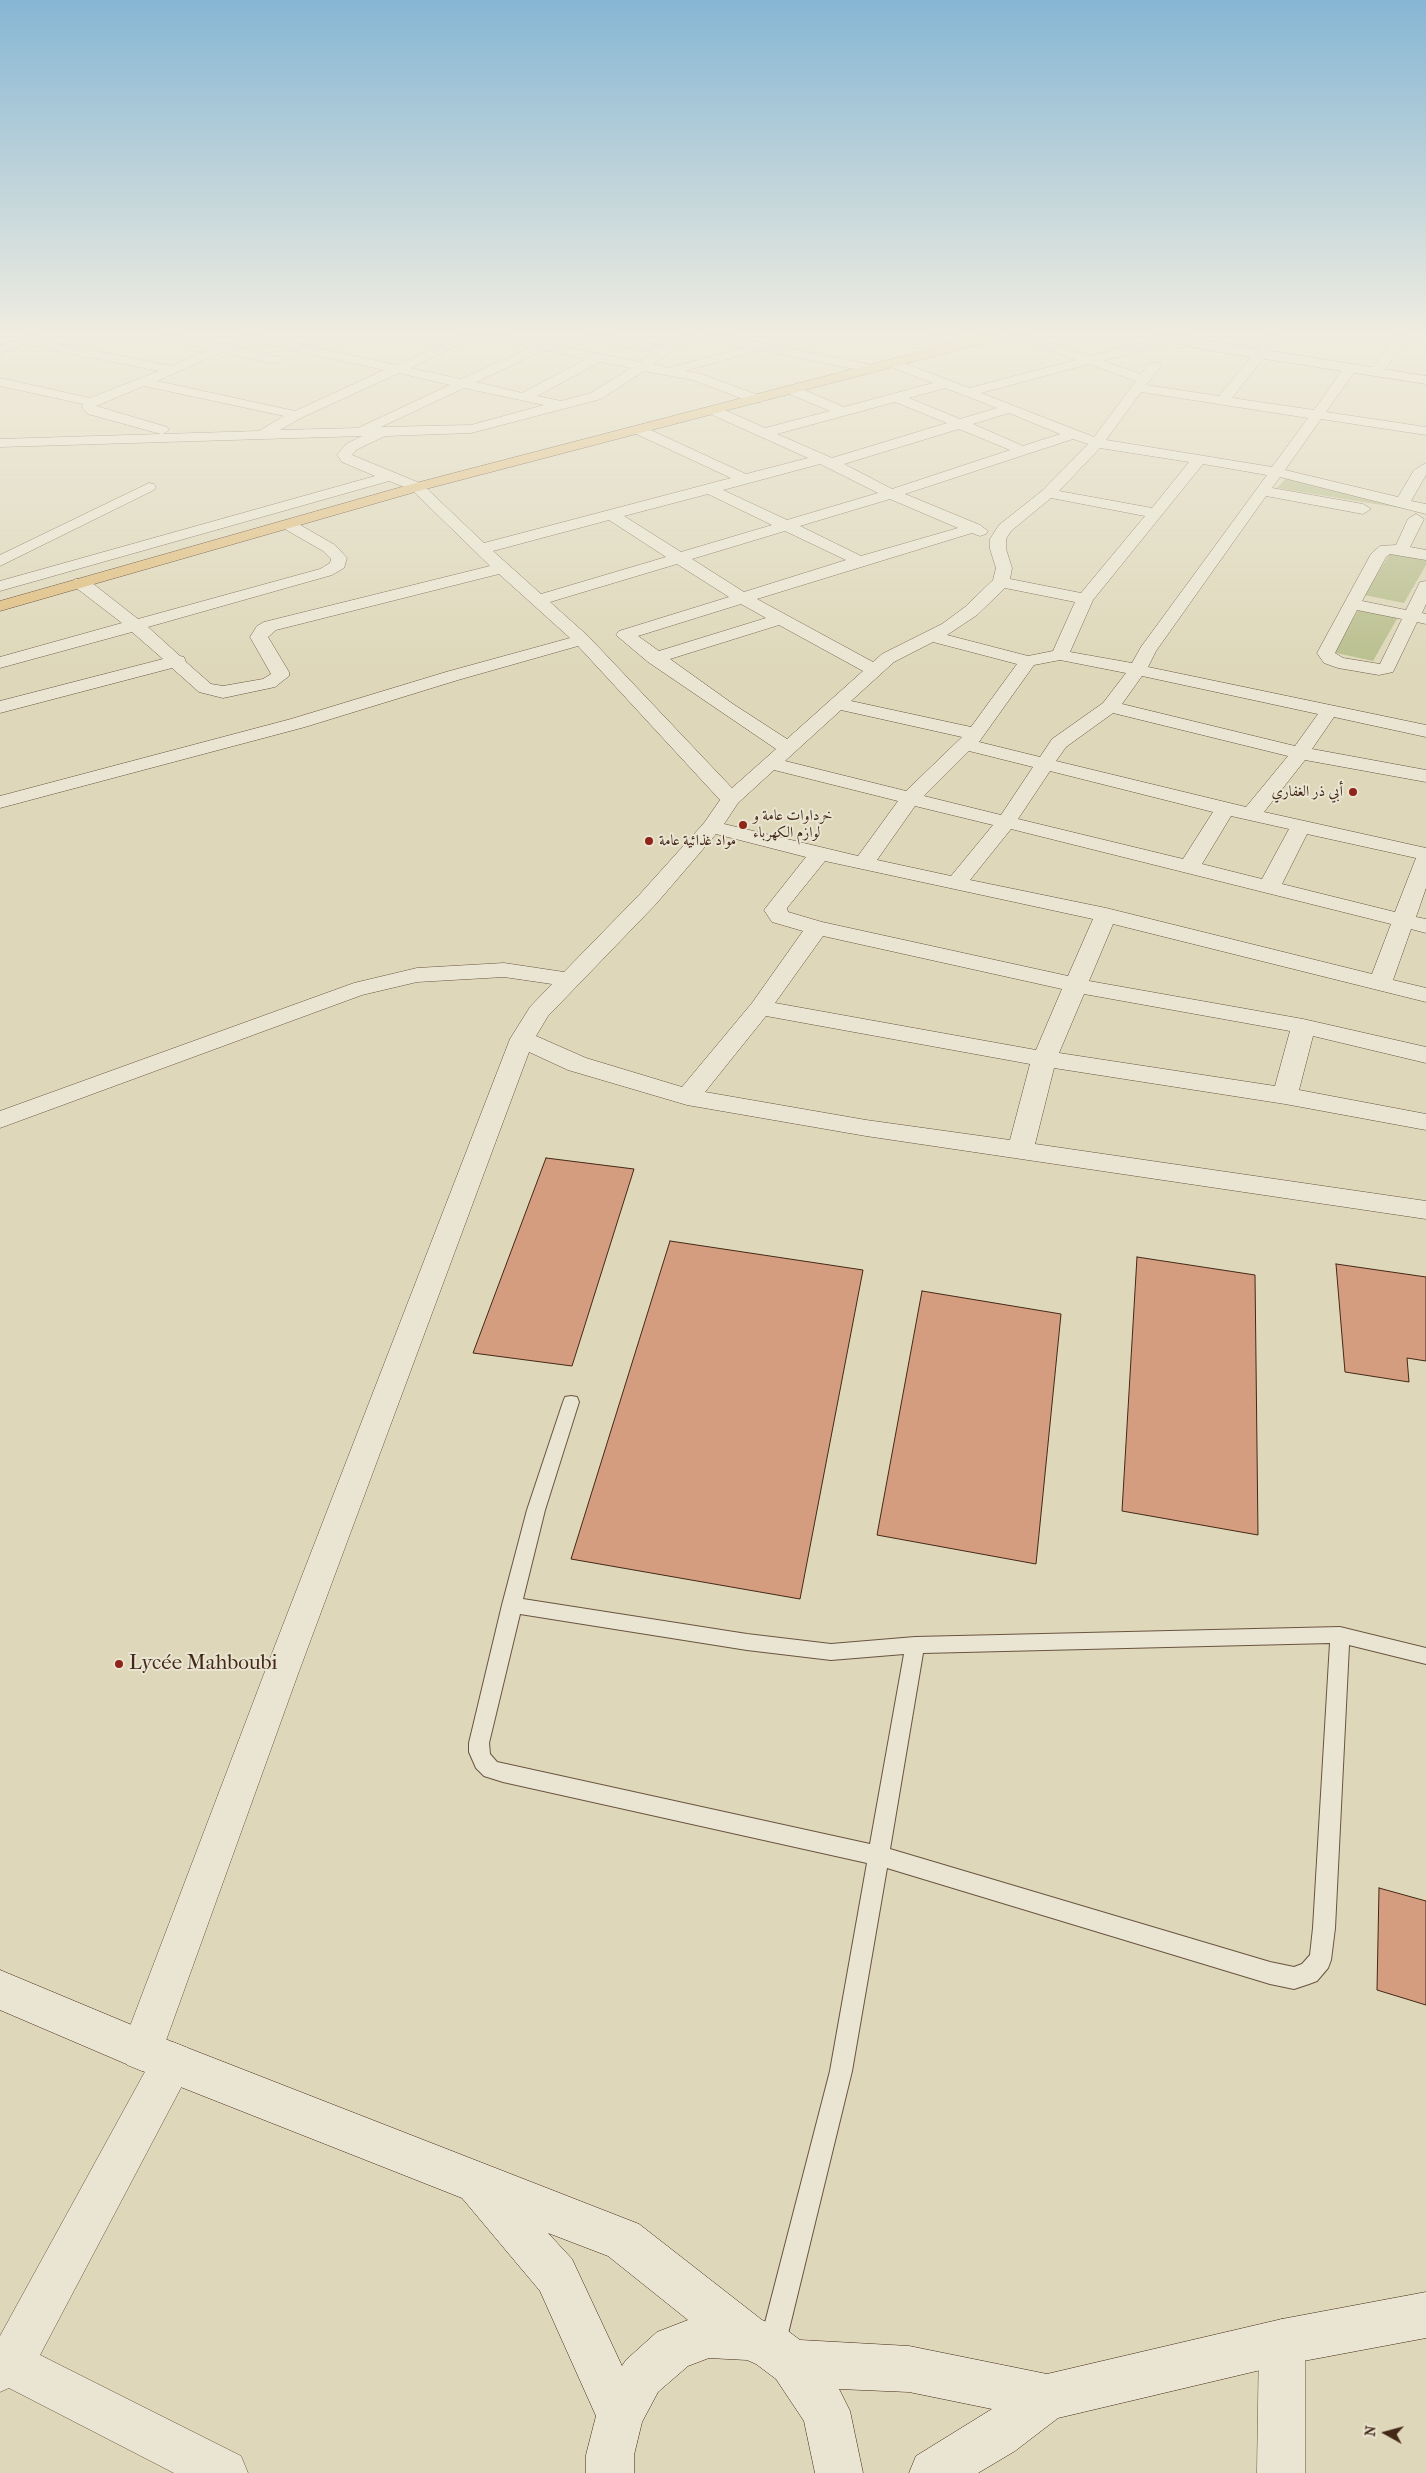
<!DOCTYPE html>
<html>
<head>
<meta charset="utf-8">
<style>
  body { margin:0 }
  #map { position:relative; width:1426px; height:2473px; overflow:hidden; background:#ded7b9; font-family:"IM FELL French Canon",serif }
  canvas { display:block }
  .north { position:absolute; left:1361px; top:2408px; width:50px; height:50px; -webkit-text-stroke:4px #eae5d2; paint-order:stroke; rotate:277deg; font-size:14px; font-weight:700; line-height:20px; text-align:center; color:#442817 }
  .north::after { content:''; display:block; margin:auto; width:18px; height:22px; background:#442817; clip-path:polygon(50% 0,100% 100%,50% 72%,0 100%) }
</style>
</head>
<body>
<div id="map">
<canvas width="1426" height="2473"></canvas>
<div class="north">N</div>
</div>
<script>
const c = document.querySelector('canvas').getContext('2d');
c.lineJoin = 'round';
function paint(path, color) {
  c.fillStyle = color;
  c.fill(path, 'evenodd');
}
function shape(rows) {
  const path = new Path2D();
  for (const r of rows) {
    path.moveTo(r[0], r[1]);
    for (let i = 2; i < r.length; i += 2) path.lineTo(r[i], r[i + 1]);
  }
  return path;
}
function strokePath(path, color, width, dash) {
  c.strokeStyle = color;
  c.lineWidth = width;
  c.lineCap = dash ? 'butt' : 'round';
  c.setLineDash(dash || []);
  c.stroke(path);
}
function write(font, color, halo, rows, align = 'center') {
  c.font = font + ' "IM FELL French Canon",Amiri,serif';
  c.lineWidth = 4;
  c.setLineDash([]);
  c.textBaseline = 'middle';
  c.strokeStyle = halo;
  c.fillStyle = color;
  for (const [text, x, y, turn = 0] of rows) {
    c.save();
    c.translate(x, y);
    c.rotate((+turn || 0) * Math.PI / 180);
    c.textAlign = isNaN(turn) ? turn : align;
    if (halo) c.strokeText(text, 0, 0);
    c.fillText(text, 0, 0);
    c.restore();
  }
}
const green = shape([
  [1289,475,1418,511,1277,488],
  [1391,552,1426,559,1426,565,1404,603,1364,595],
  [1359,609,1398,617,1373,661,1332,652]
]);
const building = shape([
  [546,1158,634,1169,572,1366,473,1353,546,1158],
  [670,1241,863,1270,800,1599,571,1559,670,1241],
  [1137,1257,1255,1275,1258,1535,1122,1511,1137,1257],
  [1336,1264,1426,1277,1426,1361,1407,1358,1409,1382,1345,1372,1336,1264],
  [922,1291,1061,1314,1036,1564,877,1535,922,1291],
  [1379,1888,1426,1901,1426,2005,1377,1990,1379,1888]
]);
const lane = shape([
  [571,1396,577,1397,579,1402,545,1510,523,1599,747,1634,831,1644,915,1637,1340,1627,1426,1648,1426,1664,1349,1645,1335,1928,1331,1960,1328,1968,1317,1981,1309,1984,1294,1989,1270,1984,887,1868,852,2071,785,2346,781,2355,772,2359,763,2355,759,2346,830,2071,867,1863,503,1782,484,1776,476,1768,469,1752,469,1743,502,1605,527,1510,563,1402,565,1397,571,1396],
  [520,1614,747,1650,831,1660,904,1654,870,1844,497,1762,490,1754,489,1743,520,1614],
  [1330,1643,1313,1928,1310,1955,1302,1964,1294,1967,1270,1962,890,1849,923,1653,1330,1643]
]);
const street = shape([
  [158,336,183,336,220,344,224,343,280,357,281,360,275,364,222,352,157,381,295,411,384,370,250,341,246,340,244,336,264,336,396,365,460,336,477,336,410,368,461,379,529,348,486,339,484,336,510,336,545,341,551,344,640,362,653,352,592,340,586,336,613,336,662,346,679,336,695,336,653,364,668,368,747,347,707,339,705,336,731,336,873,365,879,369,873,373,761,350,685,371,701,374,761,396,763,399,761,402,751,402,693,380,644,371,601,399,471,433,385,436,356,450,352,455,422,484,484,543,731,478,634,433,632,430,634,427,644,427,746,474,808,458,708,413,706,410,708,407,718,407,765,428,830,411,787,393,785,390,787,387,797,387,844,407,933,383,888,366,887,363,888,360,893,359,969,388,1076,360,1011,336,1030,336,1090,356,1166,336,1188,336,1186,339,1103,361,1141,374,1150,363,1160,363,1161,366,1146,385,1219,396,1268,336,1281,336,1232,398,1314,410,1346,365,1351,364,1357,368,1326,412,1426,427,1426,435,1321,419,1285,470,1398,497,1414,470,1426,463,1426,475,1411,501,1426,504,1426,514,1280,477,1272,488,1363,504,1371,509,1363,514,1266,496,1156,651,1148,667,1426,725,1426,737,1334,717,1312,749,1426,770,1426,782,1305,760,1264,812,1426,848,1426,888,1416,917,1426,919,1426,933,1411,929,1393,980,1426,988,1426,1002,1113,924,1089,981,1303,1019,1426,1047,1426,1063,1313,1036,1299,1090,1426,1114,1426,1130,1285,1104,1054,1068,1035,1144,1426,1201,1426,1219,866,1136,687,1105,568,1070,529,1052,298,1674,164,2046,173,2042,188,2048,194,2063,40,2355,241,2456,248,2473,174,2473,9,2388,0,2392,0,2336,147,2068,142,2071,127,2065,121,2050,264,1674,510,1039,530,1007,552,984,504,977,417,982,362,995,0,1128,0,1111,354,983,417,968,504,963,564,972,640,894,704,823,720,800,578,646,458,680,305,727,0,808,0,796,291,719,446,672,570,638,499,574,276,630,268,637,289,672,289,676,275,687,223,698,199,692,172,668,0,713,0,701,163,659,132,632,0,668,0,657,122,623,75,587,73,583,75,579,87,579,138,619,320,569,330,563,331,559,323,551,283,528,281,525,283,522,295,522,335,545,347,558,344,568,332,575,148,627,180,656,184,657,186,662,211,684,223,686,263,679,271,674,250,637,257,626,264,622,490,566,412,490,389,481,0,591,0,581,375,476,342,462,337,455,346,444,362,436,0,447,0,439,161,434,88,414,82,407,83,404,0,386,0,378,90,398,159,371,21,344,19,341,25,337,172,366,208,349,160,339,158,336],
  [544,350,586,359,522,393,476,382,544,350],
  [600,362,631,368,591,393,561,401,537,396,600,362],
  [1089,364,1136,381,1094,437,981,393,1089,364],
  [399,373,450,385,358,428,280,430,301,418,399,373],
  [144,386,284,416,259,431,163,434,169,430,167,427,96,406,144,386],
  [464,388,544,405,471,425,381,427,464,388],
  [945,388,997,408,960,419,909,398,945,388],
  [1141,392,1308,418,1272,467,1106,440,1141,392],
  [895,402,947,423,832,458,777,434,895,402],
  [1009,413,1060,434,1023,446,973,424,1009,413],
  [959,429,1010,450,892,489,844,464,959,429],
  [1073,439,1088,444,1043,490,999,525,990,539,990,549,996,568,993,580,965,607,942,624,882,654,873,662,757,599,972,533,980,536,986,534,988,531,980,525,905,494,1073,439],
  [1100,448,1189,462,1152,508,1059,491,1100,448],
  [820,464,878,493,787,520,723,490,820,464],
  [1203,464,1267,475,1141,647,1132,663,1070,652,1093,600,1203,464],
  [708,494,772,525,681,552,624,516,708,494],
  [1051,498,1145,516,1081,593,1010,579,1012,568,1006,549,1006,539,1011,531,1051,498],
  [890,499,958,528,861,556,800,526,890,499],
  [609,520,666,557,541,594,493,551,609,520],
  [785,531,846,560,744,592,692,559,785,531],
  [677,564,729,597,619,631,616,635,648,662,776,749,732,788,588,636,550,602,677,564],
  [1005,588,1075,602,1053,651,1028,656,947,635,977,615,1005,588],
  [741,604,766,618,659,651,638,636,741,604],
  [779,625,863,671,787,739,733,704,670,659,779,625],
  [933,642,1017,664,971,727,851,701,894,662,933,642],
  [1060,660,1126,673,1103,703,1052,739,1040,757,979,742,1034,665,1060,660],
  [1142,676,1318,714,1295,746,1122,704,1142,676],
  [841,710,962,737,906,791,785,761,841,710],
  [1113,713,1288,756,1246,807,1056,761,1066,747,1113,713],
  [969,751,1033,767,1001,815,924,796,969,751],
  [774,770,898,801,858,856,724,824,738,803,774,770],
  [1050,771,1213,812,1183,859,1018,819,1050,771],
  [915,806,993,825,951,876,877,860,915,806],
  [1231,816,1289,829,1262,879,1202,864,1231,816],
  [1011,829,1391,924,1372,974,1106,908,970,880,1011,829],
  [716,834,806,857,764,910,772,922,803,931,752,1003,682,1087,586,1058,536,1036,548,1016,656,904,716,834],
  [1307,834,1416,858,1395,912,1282,884,1307,834],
  [825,861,1093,919,1068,976,822,922,788,912,787,908,825,861],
  [823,936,1062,989,1036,1050,775,1003,823,936],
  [1084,994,1290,1031,1275,1086,1059,1053,1084,994],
  [766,1016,1030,1064,1010,1140,866,1120,705,1092,766,1016],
  [927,336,955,336,974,340,976,343,970,347,933,340,927,336],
  [1396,336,1409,336,1381,375,1371,375,1369,372,1396,336],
  [149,483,154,484,156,487,154,490,0,566,0,555,149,483],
  [1416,514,1424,519,1410,547,1426,550,1426,560,1390,554,1386,557,1362,601,1406,610,1420,582,1426,581,1426,604,1422,613,1426,614,1426,624,1417,622,1393,672,1379,675,1338,668,1324,663,1317,653,1371,554,1380,546,1396,545,1408,519,1416,514],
  [1357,610,1402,619,1380,664,1343,658,1335,653,1357,610],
  [1282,2319,1298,2326,1305,2342,1305,2473,1257,2473,1259,2342,1266,2326,1282,2319]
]);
const secondary = shape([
  [25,336,43,336,0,354,0,346,25,336],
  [1156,336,1180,336,1426,376,1426,384,1207,350,1158,339,1156,336],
  [0,1970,175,2043,639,2224,762,2320,788,2331,800,2340,909,2346,1047,2374,1282,2319,1426,2292,1426,2338,1282,2365,1058,2418,1015,2451,978,2473,909,2473,916,2456,992,2409,909,2392,839,2389,850,2411,863,2473,815,2473,804,2421,776,2379,756,2364,747,2360,709,2358,688,2366,658,2392,642,2422,634,2455,634,2473,586,2473,586,2455,596,2416,540,2291,462,2198,173,2084,0,2010,0,1970],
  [548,2233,608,2256,688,2320,657,2332,626,2360,622,2366,572,2259,548,2233]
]);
const primary = shape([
  [980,336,1002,336,1000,339,422,490,0,611,0,601,412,484,980,336]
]);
const markers = [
  [1353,792,5,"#8f2418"],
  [743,825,5,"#8f2418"],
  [649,841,5,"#8f2418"],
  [119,1664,5,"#8f2418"]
];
const farPoinames = [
  ["أبي ذر الغفاري",1343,792,"right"],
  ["خرداوات عامة و",753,816],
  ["لوازم الكهرباء",753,833],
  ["مواد غذائية عامة",659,841]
];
const nearPoinames = [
  ["Lycée Mahboubi",129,1664]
];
paint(green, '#b7bd8b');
paint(building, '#d49d80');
strokePath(building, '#442817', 1);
strokePath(lane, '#6a5440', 2);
strokePath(street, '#6a5440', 1);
strokePath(secondary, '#442817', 1);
strokePath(primary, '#442817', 1);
paint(lane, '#eae5d2');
paint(street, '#eae5d2');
paint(secondary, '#eae5d2');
paint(primary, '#dfbc7c');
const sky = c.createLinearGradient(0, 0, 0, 683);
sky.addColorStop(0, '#86b6d4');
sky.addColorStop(0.49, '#f0ede0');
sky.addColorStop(1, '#f0ede000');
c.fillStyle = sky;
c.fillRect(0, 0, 1426, 683);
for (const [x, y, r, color] of markers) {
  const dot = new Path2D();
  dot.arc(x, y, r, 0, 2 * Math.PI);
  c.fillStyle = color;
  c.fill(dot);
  strokePath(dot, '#eae5d2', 2);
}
write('15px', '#442817', '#eae5d2', farPoinames, 'left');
write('21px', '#442817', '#eae5d2', nearPoinames, 'left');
</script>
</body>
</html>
